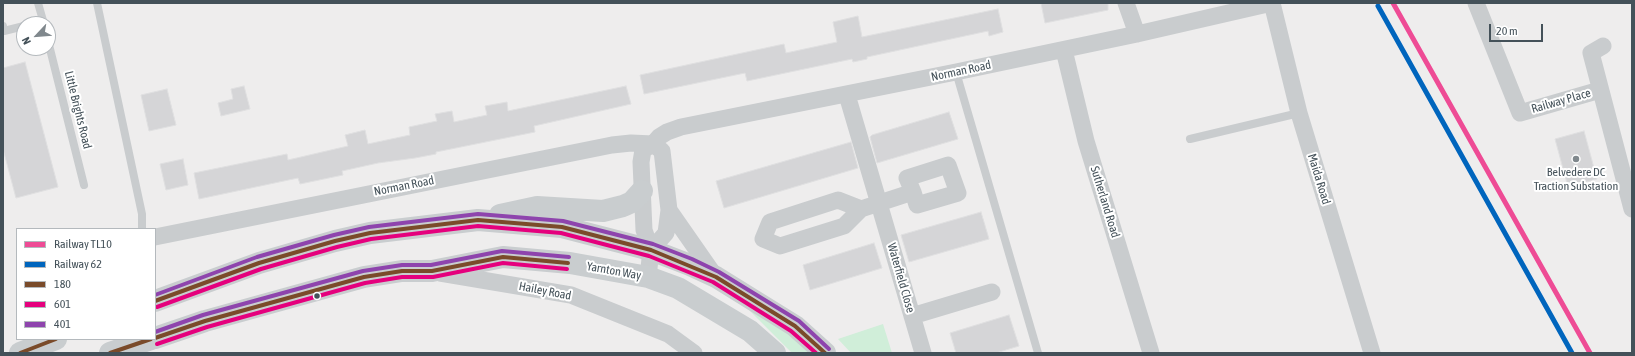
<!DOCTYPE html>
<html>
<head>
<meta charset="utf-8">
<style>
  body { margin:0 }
  #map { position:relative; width:1635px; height:356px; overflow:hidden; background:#eeeded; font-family:"Asap Condensed",sans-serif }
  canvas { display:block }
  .frame { position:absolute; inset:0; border:4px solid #445159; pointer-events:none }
  .legend { position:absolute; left:16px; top:228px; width:140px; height:112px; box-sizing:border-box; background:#fff; border:1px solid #b4b9bd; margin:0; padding:5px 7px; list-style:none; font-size:12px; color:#445159 }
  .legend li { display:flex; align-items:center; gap:8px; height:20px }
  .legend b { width:20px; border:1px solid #b4b9bd }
  .north { position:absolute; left:16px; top:16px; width:40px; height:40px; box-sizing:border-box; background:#fff; border:1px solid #b4b9bd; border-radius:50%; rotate:244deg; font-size:11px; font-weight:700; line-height:16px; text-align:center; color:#445159 }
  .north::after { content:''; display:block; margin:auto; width:14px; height:18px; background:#80888d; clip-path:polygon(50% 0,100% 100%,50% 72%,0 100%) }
  .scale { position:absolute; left:1489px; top:24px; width:54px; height:18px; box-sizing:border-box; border:2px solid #445159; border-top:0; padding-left:5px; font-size:12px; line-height:14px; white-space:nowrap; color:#445159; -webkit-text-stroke:3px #fff; paint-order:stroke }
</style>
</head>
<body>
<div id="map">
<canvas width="1635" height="356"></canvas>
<div class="frame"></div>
<ul class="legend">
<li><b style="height:5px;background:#ee4b95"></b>Railway TL10</li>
<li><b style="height:5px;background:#0065bd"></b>Railway 62</li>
<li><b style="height:5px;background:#7a4b2a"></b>180</li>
<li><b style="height:5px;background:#e5007d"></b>601</li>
<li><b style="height:5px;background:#8e44ad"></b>401</li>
</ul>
<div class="north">N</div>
<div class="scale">20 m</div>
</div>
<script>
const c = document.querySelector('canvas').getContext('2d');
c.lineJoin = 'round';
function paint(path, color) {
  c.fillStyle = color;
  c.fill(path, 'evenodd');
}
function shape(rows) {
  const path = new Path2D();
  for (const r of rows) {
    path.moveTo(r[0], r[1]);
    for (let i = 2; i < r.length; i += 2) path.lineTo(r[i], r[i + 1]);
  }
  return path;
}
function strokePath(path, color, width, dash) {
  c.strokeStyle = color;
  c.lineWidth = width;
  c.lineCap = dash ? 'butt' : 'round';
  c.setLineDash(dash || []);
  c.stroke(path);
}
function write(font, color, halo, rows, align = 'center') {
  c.font = font + ' "Asap Condensed",sans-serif';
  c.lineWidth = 4;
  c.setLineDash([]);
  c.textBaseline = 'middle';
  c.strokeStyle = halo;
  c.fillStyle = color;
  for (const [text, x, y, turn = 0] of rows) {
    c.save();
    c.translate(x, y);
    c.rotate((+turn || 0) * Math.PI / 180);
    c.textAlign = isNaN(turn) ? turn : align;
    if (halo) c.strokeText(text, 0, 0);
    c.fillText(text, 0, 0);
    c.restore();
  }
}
const green = shape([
  [740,301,779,326,811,353,792,353],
  [883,324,892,353,851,353,838,339]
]);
const building = shape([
  [1041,3,1108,3,1108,10,1045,23,1041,3],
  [998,9,1003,32,989,36,988,31,867,57,867,59,853,62,852,59,747,81,745,73,644,94,640,75,784,44,786,53,837,42,833,22,858,16,862,37,998,9],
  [25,62,58,187,16,198,3,149,3,68,25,62],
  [244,86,250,109,221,116,218,103,233,99,231,89,244,86],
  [626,86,631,104,534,126,535,132,436,152,436,154,415,158,378,163,342,171,343,175,300,184,298,178,199,199,194,173,287,154,288,160,348,146,345,135,365,130,368,144,410,135,409,127,437,121,435,114,452,111,454,122,487,115,485,106,507,102,508,111,626,86],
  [167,89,176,125,149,131,141,95,167,89],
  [949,112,958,139,877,163,870,137,872,135,949,112],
  [1584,131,1597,179,1568,187,1555,139,1584,131],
  [851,142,858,168,724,208,716,181,851,142],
  [183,159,188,185,166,190,160,164,183,159],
  [981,212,989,239,909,262,901,235,981,212],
  [874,243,882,268,810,290,803,265,874,243],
  [1009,315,1019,346,996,353,956,353,950,333,1009,315]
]);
const lane = shape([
  [38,3,44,24],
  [97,3,142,214,142,229],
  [34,24,43,22],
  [3,26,4,31,24,26],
  [48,41,84,185],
  [956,72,1038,353],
  [1190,139,1299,113]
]);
const street = shape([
  [1126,3,1137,34],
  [1272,3,1299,113,1372,353],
  [1476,3,1520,113,1600,90],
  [1603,46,1591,53,1632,209],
  [1064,50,1086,141,1151,353],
  [847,95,923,353],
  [861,209,844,226,780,246,763,239,770,222,838,200,861,209,913,192,907,178,948,165,958,193,917,205,913,192],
  [155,237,612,145,631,143,653,144,662,151,669,210,715,276],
  [651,250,666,233,669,210],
  [440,273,571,295,668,334,694,353],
  [648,277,651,250,644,230,641,162,643,150,653,144,659,137,667,132,681,127,956,72,1137,34,1272,3],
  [912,316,992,292]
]);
const secondary = shape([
  [500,215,537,207,603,211,623,206,632,202,642,191],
  [155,301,259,263,335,241,370,233,478,220,562,227,651,250,690,265,716,277,795,326,825,353],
  [155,338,205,321,364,277,402,271,432,271,503,257,570,263,648,277,678,288,750,331,775,353],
  [20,353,56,339],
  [110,353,151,339]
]);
const bus1 = shape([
  [155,301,259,263,335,241,370,233,478,220,562,227,651,250,716,277,795,326,825,353],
  [155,338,205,321,364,277,402,271,432,271,503,257,568,263],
  [20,353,56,339],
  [110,353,151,339]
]);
const bus2 = shape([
  [157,307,261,269,337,247,371,239,478,226,561,233,649,256,713,282,791,331,816,353],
  [157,344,207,327,365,283,402,277,433,277,503,263,567,269]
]);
const bus3 = shape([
  [155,295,257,257,334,235,369,227,478,214,563,221,653,244,692,259,719,272,799,321,829,349],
  [155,332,203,315,363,271,402,265,431,265,502,251,569,257]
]);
const rail1 = shape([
  [1393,3,1590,353]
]);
const rail2 = shape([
  [1378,6,1572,353]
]);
const markers = [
  [1576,159,4,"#80888d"],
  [317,296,3.5,"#445159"]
];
const streetNames = [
  ["Norman Road",961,71,-12],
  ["Railway Place",1561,101,-16],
  ["Little Brights Road",78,110,76],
  ["Maida Road",1319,179,73],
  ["Norman Road",404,186,-11],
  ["Sutherland Road",1105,202,73],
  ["Yarnton Way",614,271,10],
  ["Waterfield Close",901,278,74],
  ["Hailey Road",545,291,11]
];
const poiNames = [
  ["Belvedere DC",1576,172],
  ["Traction Substation",1576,186]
];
paint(green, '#d0eed9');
paint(building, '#d5d5d7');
strokePath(building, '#dfdfe0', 1);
strokePath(lane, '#c9ccce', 8);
strokePath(street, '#c9ccce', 17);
strokePath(secondary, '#c9cdcf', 22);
strokePath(bus1, '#7a4b2a', 4);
strokePath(bus2, '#e5007d', 4);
strokePath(bus3, '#8e44ad', 4);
strokePath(rail1, '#ee4b95', 5);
strokePath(rail2, '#0065bd', 5);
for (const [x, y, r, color] of markers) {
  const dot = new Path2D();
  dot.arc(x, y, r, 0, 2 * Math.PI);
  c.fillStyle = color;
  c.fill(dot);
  strokePath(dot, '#fff', 1.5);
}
write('12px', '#445159', '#fff', streetNames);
write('12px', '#445159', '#fff', poiNames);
</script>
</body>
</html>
